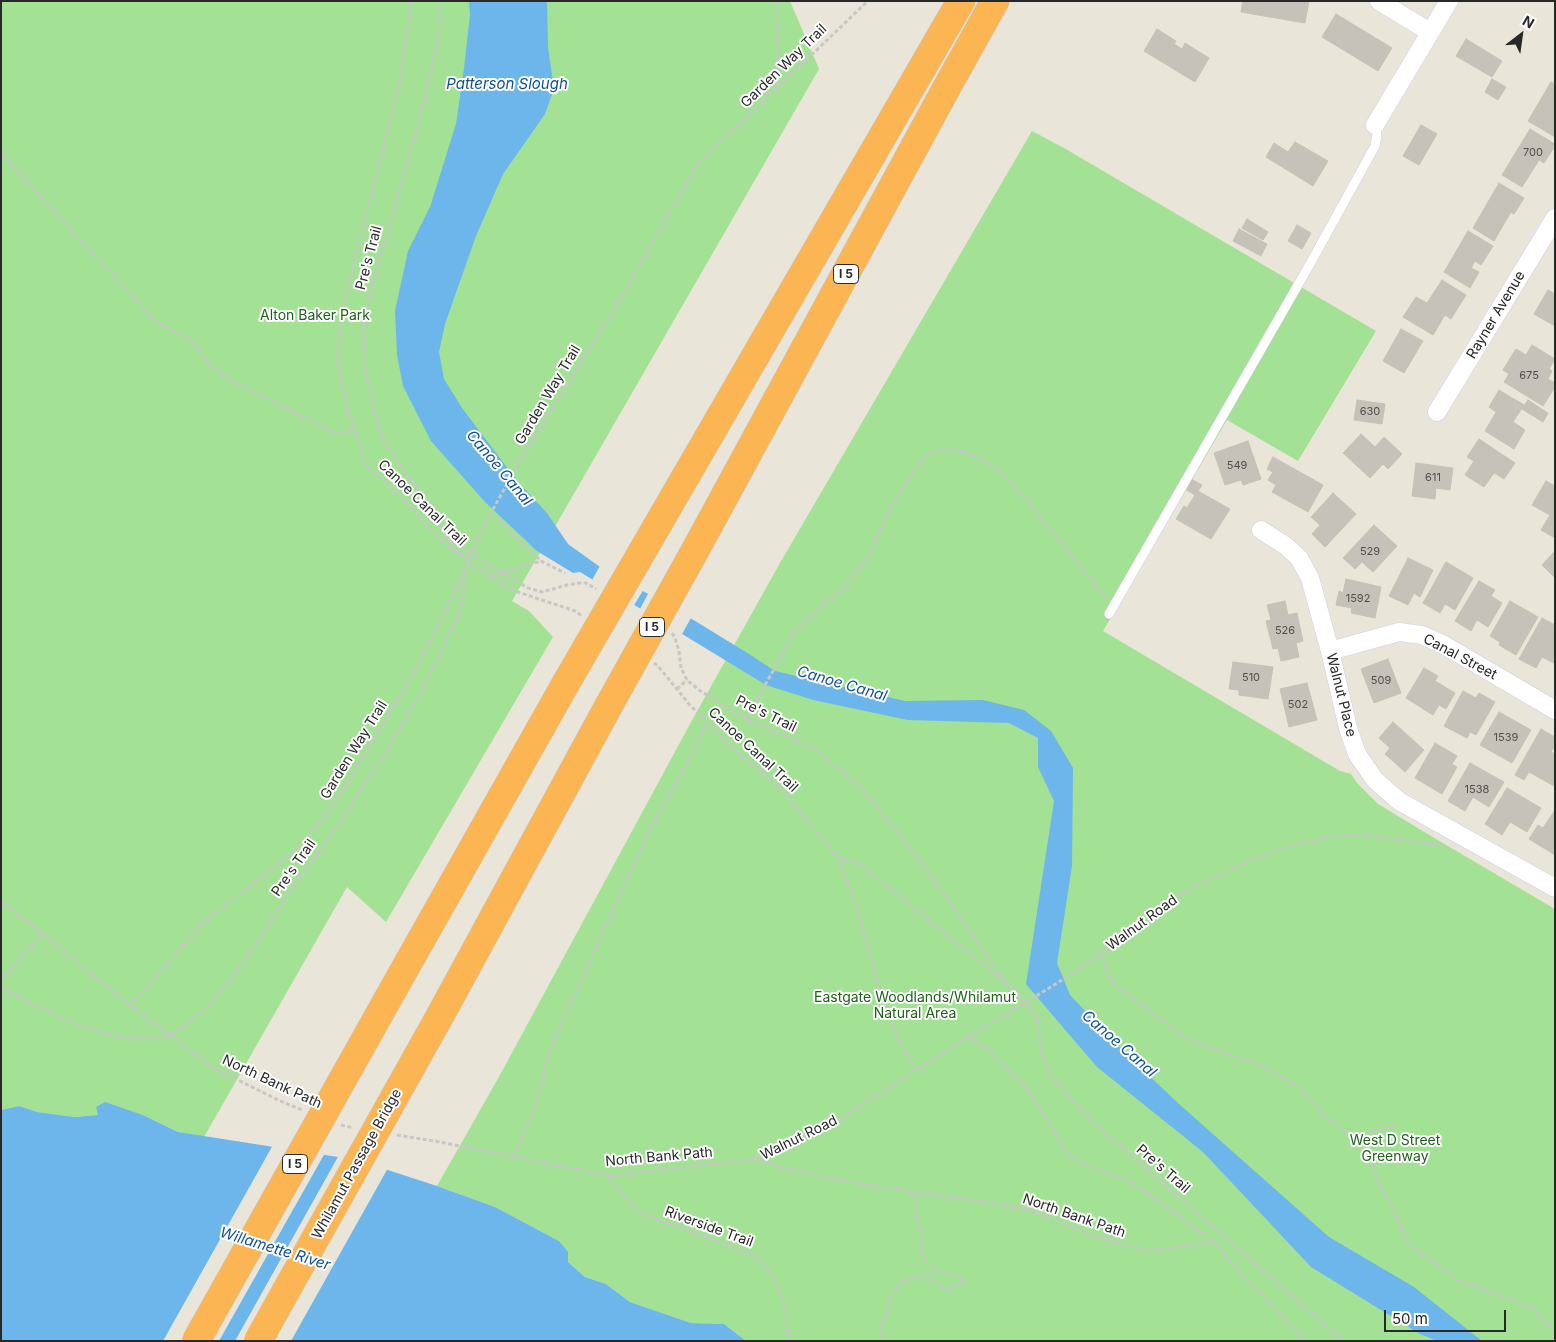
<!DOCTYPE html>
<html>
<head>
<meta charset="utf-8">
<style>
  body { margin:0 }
  #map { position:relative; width:1556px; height:1342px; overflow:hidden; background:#eae5d9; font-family:Inter,sans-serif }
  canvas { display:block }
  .frame { position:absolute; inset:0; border:2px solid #282828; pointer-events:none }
  .north { position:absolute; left:1496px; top:10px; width:50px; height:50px; -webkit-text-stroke:4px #fff; paint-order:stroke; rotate:30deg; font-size:14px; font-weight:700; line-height:20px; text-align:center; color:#282828 }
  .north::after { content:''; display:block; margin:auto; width:18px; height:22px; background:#282828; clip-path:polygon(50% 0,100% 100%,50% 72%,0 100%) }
  .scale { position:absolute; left:1384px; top:1310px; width:122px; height:22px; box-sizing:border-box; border:2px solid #282828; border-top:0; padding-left:6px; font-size:15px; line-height:18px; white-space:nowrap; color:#282828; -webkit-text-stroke:4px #fff; paint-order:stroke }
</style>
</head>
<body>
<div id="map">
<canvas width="1556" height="1342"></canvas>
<div class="frame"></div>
<div class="north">N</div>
<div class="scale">50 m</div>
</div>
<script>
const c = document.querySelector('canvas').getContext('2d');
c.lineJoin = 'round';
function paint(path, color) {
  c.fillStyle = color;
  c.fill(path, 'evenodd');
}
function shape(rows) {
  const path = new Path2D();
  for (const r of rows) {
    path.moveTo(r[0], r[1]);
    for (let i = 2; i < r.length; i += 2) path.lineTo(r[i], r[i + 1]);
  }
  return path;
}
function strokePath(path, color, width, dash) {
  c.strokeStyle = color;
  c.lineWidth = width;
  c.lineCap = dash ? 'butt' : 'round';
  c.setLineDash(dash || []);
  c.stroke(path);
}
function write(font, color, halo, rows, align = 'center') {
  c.font = font + ' Inter,sans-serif';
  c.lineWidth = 4;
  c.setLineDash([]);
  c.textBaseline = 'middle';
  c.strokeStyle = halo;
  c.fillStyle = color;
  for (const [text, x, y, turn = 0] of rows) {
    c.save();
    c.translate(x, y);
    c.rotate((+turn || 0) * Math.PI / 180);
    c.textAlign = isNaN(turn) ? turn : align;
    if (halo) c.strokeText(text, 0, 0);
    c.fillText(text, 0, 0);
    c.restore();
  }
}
const green = shape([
  [1,1,790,1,819,69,512,601,529,611,553,637,386,922,347,887,204,1137,178,1132,143,1115,106,1103,98,1115,75,1117,37,1112,19,1106,1,1110],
  [1032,131,1064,148,1376,331,1298,461,1227,420,1103,631,1340,771,1351,774,1358,784,1378,804,1436,839,1555,909,1555,1341,746,1341,724,1324,691,1323,630,1302,606,1284,585,1277,568,1262,559,1241,495,1207,437,1186,500,1075,690,724,780,563]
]);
const water = shape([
  [469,1,546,1,547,3,548,47,554,89,545,114,503,174,476,236,445,324,439,352,444,379,462,408,518,482,547,513,568,544,607,572,669,605,749,654,775,671,905,701,983,700,1024,710,1051,731,1073,768,1072,866,1057,963,1070,995,1122,1050,1179,1104,1329,1237,1414,1287,1482,1341,1437,1341,1420,1334,1311,1267,1203,1152,1097,1067,1026,984,1054,801,1038,767,1038,738,1009,723,908,720,813,700,766,685,580,572,573,573,537,551,485,502,431,441,403,386,397,355,395,311,408,251,430,207,456,124,464,68,470,15],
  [105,1102,143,1115,178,1132,357,1160,437,1186,495,1207,559,1241,568,1252,568,1262,585,1277,606,1284,630,1302,691,1323,724,1324,746,1341,1,1341,1,1110,19,1106,37,1112,75,1117,98,1115,96,1107]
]);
const pier = shape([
  [601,564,644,589,633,607,591,582],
  [649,592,692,616,681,636,639,611],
  [273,1145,325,1153,219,1341,163,1341],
  [339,1155,357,1158,388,1168,291,1341,235,1341]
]);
const building = shape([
  [1243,1,1309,1,1305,23,1241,12,1243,1],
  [1336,14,1392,48,1378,71,1322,37,1336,14],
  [1157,29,1176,41,1174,44,1182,49,1185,43,1209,58,1195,82,1144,51,1157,29],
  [1466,39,1502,61,1492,77,1456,56,1466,39],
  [1492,79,1506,87,1498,100,1485,92,1492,79],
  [1551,82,1555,84,1555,137,1528,121,1551,82],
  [1421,125,1437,134,1419,165,1403,156,1421,125],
  [1530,129,1555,144,1555,146,1544,163,1539,160,1522,187,1502,175,1530,129],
  [1295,142,1328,161,1313,186,1266,157,1274,143,1288,152,1295,142],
  [1499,183,1524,198,1514,214,1511,212,1494,241,1473,228,1499,183],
  [1247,219,1268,232,1263,240,1242,228,1247,219],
  [1297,225,1311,233,1302,249,1288,241,1297,225],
  [1239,229,1267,244,1261,256,1233,241,1239,229],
  [1468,231,1493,246,1481,265,1475,261,1471,268,1479,272,1470,288,1444,272,1468,231],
  [1442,280,1466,295,1451,319,1445,315,1433,335,1403,317,1416,297,1427,303,1442,280],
  [1548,290,1555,294,1555,326,1534,314,1548,290],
  [1401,329,1423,341,1404,373,1383,361,1401,329],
  [1532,345,1555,359,1549,369,1552,371,1548,379,1555,383,1555,387,1543,406,1504,382,1509,374,1503,370,1516,349,1526,355,1532,345],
  [1499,390,1524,405,1513,422,1525,430,1514,449,1485,431,1496,412,1489,407,1499,390],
  [1357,400,1385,404,1382,424,1354,420,1357,400],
  [1528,400,1548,413,1543,422,1522,409,1528,400],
  [1361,434,1375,447,1384,437,1402,454,1388,469,1383,464,1370,478,1343,453,1361,434],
  [1479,439,1515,463,1504,479,1494,473,1484,487,1465,475,1474,461,1467,457,1479,439],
  [1248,441,1261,479,1243,485,1241,480,1225,485,1214,453,1248,441],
  [1273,457,1323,485,1308,512,1272,492,1276,485,1268,480,1273,472,1267,469,1273,457],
  [1416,463,1453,468,1450,490,1436,488,1435,499,1412,496,1416,463],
  [1191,479,1202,485,1198,491,1230,509,1211,539,1176,519,1184,506,1187,508,1195,495,1185,489,1191,479],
  [1546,481,1555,486,1555,538,1541,530,1550,515,1532,505,1546,481],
  [1333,493,1356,514,1325,547,1312,534,1320,525,1311,517,1333,493],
  [1374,525,1397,546,1373,572,1362,562,1355,569,1343,558,1374,525],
  [1555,551,1555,578,1542,565,1555,551],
  [1408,558,1433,570,1420,597,1414,593,1408,605,1389,596,1408,558],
  [1446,562,1473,578,1455,610,1445,604,1440,613,1423,603,1446,562],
  [1346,579,1381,587,1375,618,1351,613,1352,608,1336,605,1339,591,1343,593,1346,579],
  [1479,581,1495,590,1491,596,1502,603,1488,627,1477,620,1471,631,1455,621,1479,581],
  [1285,601,1288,615,1297,613,1303,641,1296,643,1299,657,1281,661,1278,648,1273,649,1266,621,1271,620,1267,605,1285,601],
  [1510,601,1538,617,1516,655,1499,645,1500,642,1490,636,1510,601],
  [1542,618,1555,625,1555,661,1554,663,1542,657,1536,668,1519,659,1542,618],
  [1388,659,1401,693,1374,703,1361,669,1388,659],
  [1233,662,1273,667,1268,699,1239,695,1239,690,1229,689,1233,662],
  [1424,668,1438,676,1435,681,1455,693,1446,709,1439,705,1433,715,1406,698,1424,668],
  [1307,683,1317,720,1289,727,1280,689,1307,683],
  [1463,691,1476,698,1479,693,1495,702,1476,735,1470,732,1467,738,1444,726,1463,691],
  [1499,712,1531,730,1512,763,1480,745,1499,712],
  [1393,722,1424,750,1405,772,1385,754,1390,748,1379,738,1393,722],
  [1541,729,1555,737,1555,746,1551,752,1555,754,1554,786,1529,772,1524,780,1515,775,1541,729],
  [1435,743,1457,756,1452,764,1457,767,1442,794,1415,778,1435,743],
  [1470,763,1504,782,1489,807,1473,797,1465,811,1448,801,1470,763],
  [1507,788,1541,808,1527,832,1510,822,1502,835,1485,824,1507,788],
  [1555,810,1555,855,1529,839,1538,825,1543,828,1555,810]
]);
const path = shape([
  [412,1,398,90,341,315,337,361,347,407,367,466,397,493,442,541,460,556],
  [776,1,778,44,777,88],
  [1,153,156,322,193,341,210,365,236,383,335,433,355,431],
  [499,520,541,561,565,573],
  [450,539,478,558,528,588,542,592,567,585,579,583,586,583,596,589],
  [467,561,509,589,575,611,582,616],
  [467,562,487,520,515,470,615,308,691,175,703,159,718,144,868,1],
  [491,576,541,561],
  [672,633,675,638,679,651,681,668,687,680,699,690,749,721,814,748,857,784,899,833,947,898,1007,984],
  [654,663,658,666,689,704,726,742,780,788,838,857,856,903,882,998,905,1053,916,1069],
  [677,689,687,680],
  [746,719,796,630,829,599,843,590,856,573,871,552,884,519,898,496,922,460,934,451,949,450,963,452,980,458,1000,471,1021,493,1106,598],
  [838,857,860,864,1016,991,1037,1017,1041,1050,1049,1074,1092,1121,1344,1341],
  [1,901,42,933,131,1006,214,1068,278,1100,302,1110],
  [1102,951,1108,976,1118,987,1174,1029,1195,1042,1259,1065,1299,1086,1326,1117,1338,1126,1362,1141,1368,1149,1379,1184,1395,1211,1402,1232,1406,1240,1413,1248,1459,1281,1534,1308,1545,1323,1555,1330],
  [1075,972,1193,887,1276,850,1332,836,1369,836,1444,845],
  [1,981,42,933],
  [1,987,31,1004,80,1026,124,1038,152,1038,170,1035,185,1026,206,1008,226,986,255,946,297,882,337,827,386,752,424,687,459,614,468,561,445,536,435,510,402,468,383,437,373,406,365,368,363,333,370,295,424,103,437,45,441,1],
  [131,1006,205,920,292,854,321,822,347,785,419,663,449,604,465,567],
  [969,1036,987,1048,1031,1093,1067,1154,1097,1170,1131,1181,1214,1242,1237,1269,1306,1341],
  [341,1125,354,1128],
  [397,1135,440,1142,609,1176,755,1159,788,1169,866,1185,992,1203,1033,1211,1096,1237,1149,1251,1214,1242],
  [1362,1141,1373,1132,1398,1124],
  [513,1156,529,1123,540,1091,547,1059,562,1023,649,831,697,745,707,722],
  [755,1159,828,1127,969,1036,1020,1006],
  [609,1176,610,1181,642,1214,758,1257,778,1283,786,1310,788,1341],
  [883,1341,881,1328,881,1323,885,1319,890,1296,896,1291,899,1284,906,1280,924,1275,932,1279,940,1287,947,1289,952,1289,955,1285,965,1283,963,1278,957,1275,938,1272,926,1261,923,1254,914,1191]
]);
const lane = shape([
  [1109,614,1310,264,1375,146,1377,136,1375,125]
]);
const street = shape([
  [1379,1,1430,32],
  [1375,125,1449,1],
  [1437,412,1555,218],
  [1261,530,1286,546,1299,558,1310,578,1330,651,1348,728,1357,754,1375,780,1399,801,1555,888],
  [1330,651,1399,632,1422,635,1444,645,1555,710]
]);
const highway = shape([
  [657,526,961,1],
  [697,547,947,87,995,1],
  [394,988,566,683],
  [441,1014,608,707]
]);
const pathBridge = shape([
  [1020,1006,1075,972]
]);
const highwayBridge = shape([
  [566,683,657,526],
  [608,707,697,547],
  [196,1341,394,988],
  [258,1341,441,1014]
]);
const numberNames = [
  ["700",1533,153],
  ["675",1529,376],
  ["630",1370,412],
  ["549",1237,466],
  ["611",1433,478],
  ["529",1370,552],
  ["1592",1358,599],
  ["526",1285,631],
  ["510",1251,678],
  ["509",1381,681],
  ["502",1298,705],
  ["1539",1506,738],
  ["1538",1477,790]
];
const shields = [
  [846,274,25],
  [652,627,25],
  [295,1164,25]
];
const shieldNames = [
  ["I 5",846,274],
  ["I 5",652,627],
  ["I 5",295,1164]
];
const streetNames = [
  ["Garden Way Trail",784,66,-44],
  ["Pre's Trail",369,258,-75],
  ["Rayner Avenue",1496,315,-59],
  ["Garden Way Trail",548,395,-59],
  ["Canoe Canal Trail",422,503,44],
  ["Canal Street",1460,657,28],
  ["Walnut Place",1341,695,76],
  ["Pre's Trail",766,714,26],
  ["Garden Way Trail",354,750,-58],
  ["Canoe Canal Trail",753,750,43],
  ["Pre's Trail",294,868,-55],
  ["Walnut Road",1142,923,-36],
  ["North Bank Path",272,1082,25],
  ["Walnut Road",799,1138,-26],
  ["North Bank Path",659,1157,-5],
  ["Whilamut Passage Bridge",357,1164,-61],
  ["Pre's Trail",1163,1169,41],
  ["North Bank Path",1074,1216,19],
  ["Riverside Trail",709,1227,20]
];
const parkNames = [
  ["Alton Baker Park",315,316],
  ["Eastgate Woodlands/Whilamut",915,998],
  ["Natural Area",915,1014],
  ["West D Street",1395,1141],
  ["Greenway",1395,1157]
];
const waterNames = [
  ["Patterson Slough",507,84],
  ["Canoe Canal",499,468,50],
  ["Canoe Canal",842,684,16],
  ["Canoe Canal",1119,1044,41],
  ["Willamette River",275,1249,17]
];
paint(green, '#a3e195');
paint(water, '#6cb6ec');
paint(pier, '#eae5d9');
paint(building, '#c5c2b9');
strokePath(building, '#c5c2b3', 1);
strokePath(lane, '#cecfe1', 10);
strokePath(street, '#cecfe1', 19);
strokePath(highway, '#c7c7c7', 29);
strokePath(path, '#c7c7c7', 3, [4, 2.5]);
strokePath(lane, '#fff', 9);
strokePath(street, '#fff', 18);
strokePath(highway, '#fbb653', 28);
strokePath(highwayBridge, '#c7c7c7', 29, []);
strokePath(pathBridge, '#c7c7c7', 3, [4, 2.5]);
strokePath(highwayBridge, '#fbb653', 28);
write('11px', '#4f4e4c', null, numberNames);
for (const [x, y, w] of shields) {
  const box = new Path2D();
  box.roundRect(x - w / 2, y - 9.5, w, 19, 4);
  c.fillStyle = '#fff';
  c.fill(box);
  strokePath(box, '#282828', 1);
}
write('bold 12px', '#282828', null, shieldNames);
write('14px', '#282828', '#fff', streetNames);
write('14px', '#1e621a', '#fff', parkNames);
write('italic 15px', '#0f5194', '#fff', waterNames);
</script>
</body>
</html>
